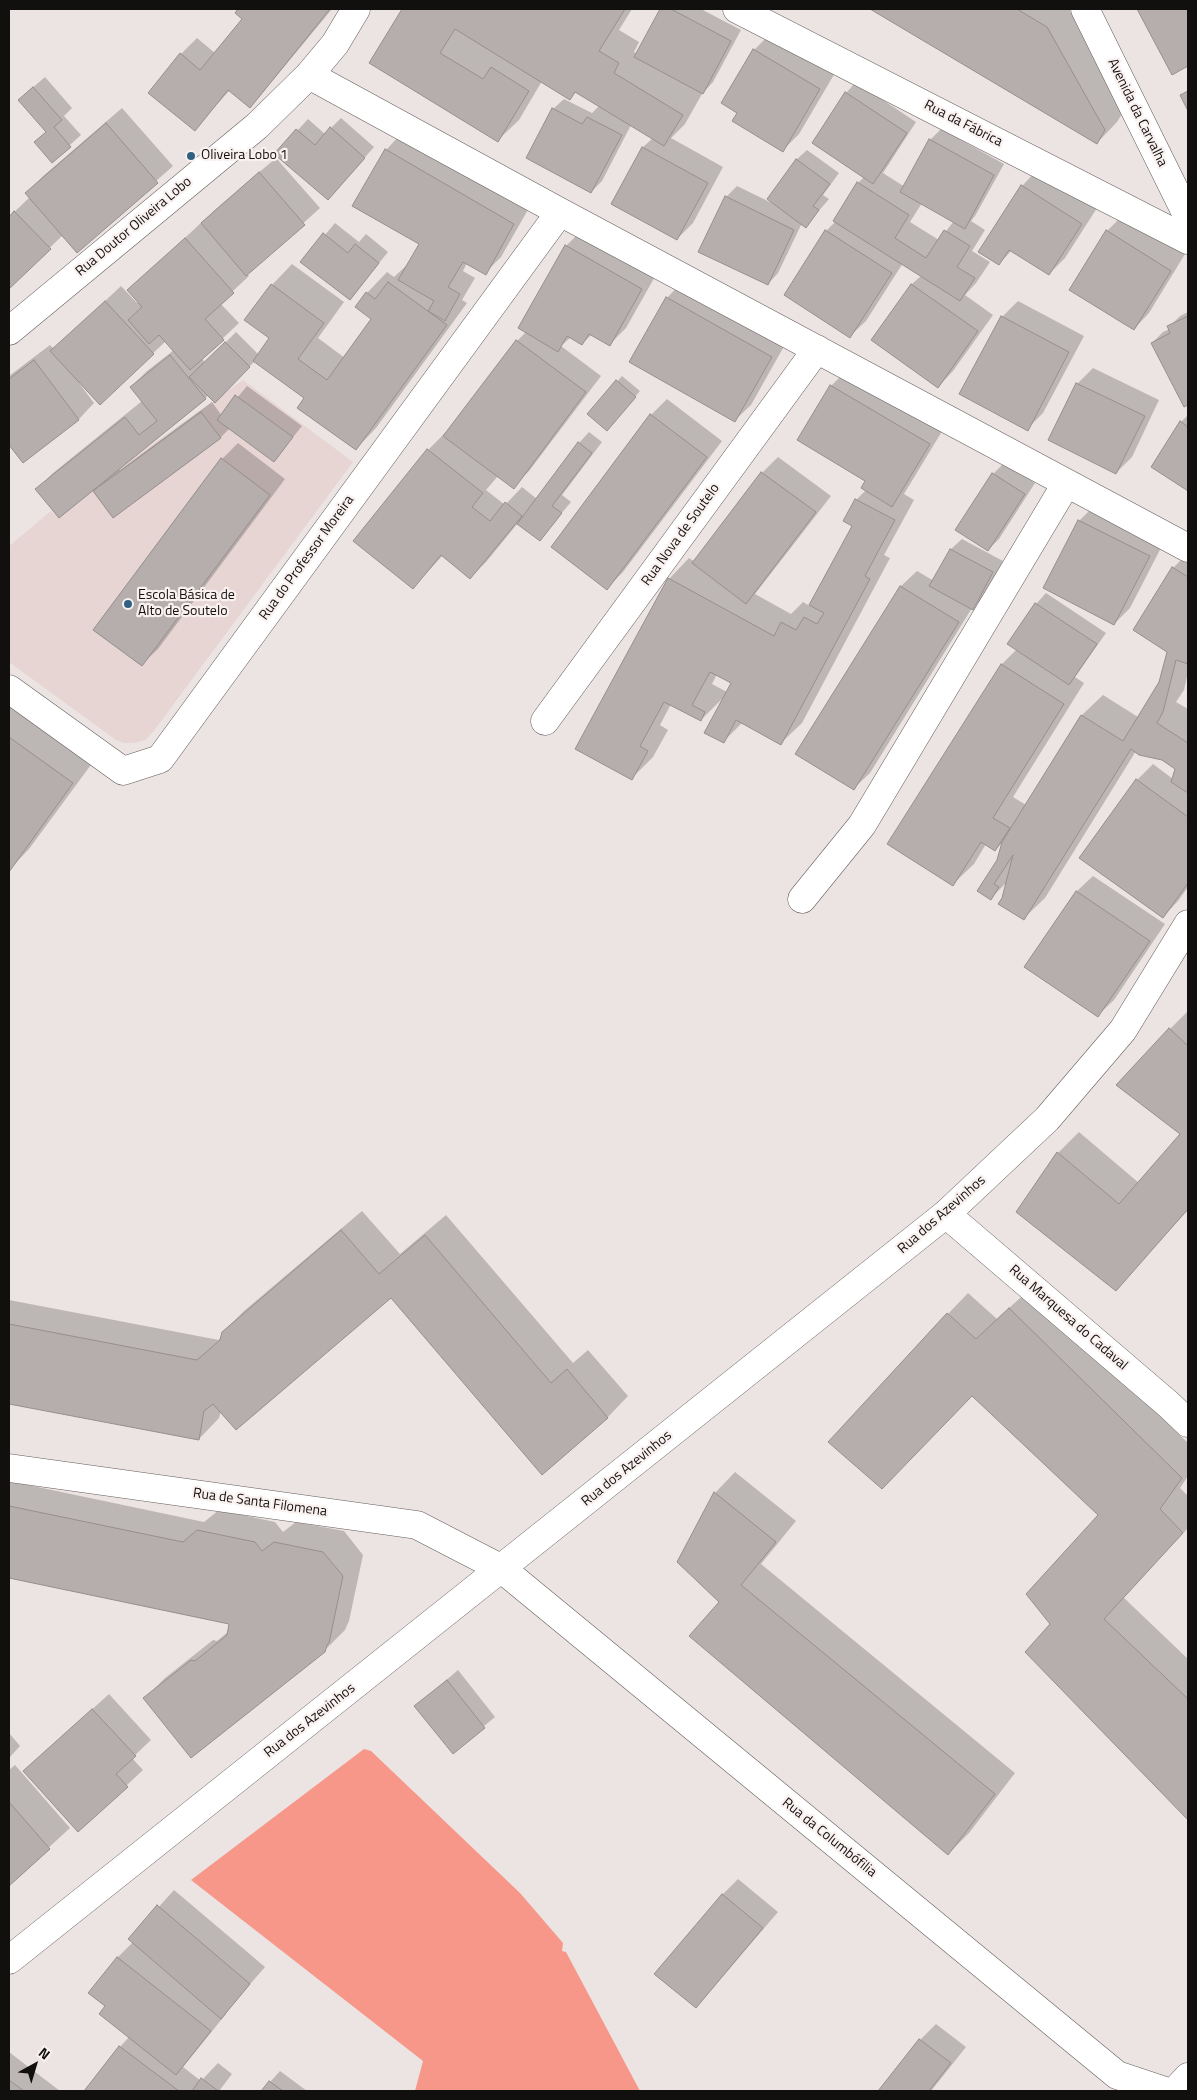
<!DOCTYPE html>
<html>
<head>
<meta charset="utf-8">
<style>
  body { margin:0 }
  #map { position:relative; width:1197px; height:2100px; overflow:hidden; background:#ece4e2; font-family:"Titillium Web",sans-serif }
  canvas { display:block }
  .frame { position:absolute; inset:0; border:10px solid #120f0f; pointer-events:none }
  .north { position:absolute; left:10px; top:2040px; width:50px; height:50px; -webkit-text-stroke:4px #f9f1ef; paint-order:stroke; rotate:39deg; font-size:14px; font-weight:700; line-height:20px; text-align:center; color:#120f0f }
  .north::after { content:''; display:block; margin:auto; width:18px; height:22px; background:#120f0f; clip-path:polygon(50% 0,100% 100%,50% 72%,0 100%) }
</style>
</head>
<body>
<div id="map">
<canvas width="1197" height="2100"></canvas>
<div class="frame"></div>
<div class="north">N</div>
</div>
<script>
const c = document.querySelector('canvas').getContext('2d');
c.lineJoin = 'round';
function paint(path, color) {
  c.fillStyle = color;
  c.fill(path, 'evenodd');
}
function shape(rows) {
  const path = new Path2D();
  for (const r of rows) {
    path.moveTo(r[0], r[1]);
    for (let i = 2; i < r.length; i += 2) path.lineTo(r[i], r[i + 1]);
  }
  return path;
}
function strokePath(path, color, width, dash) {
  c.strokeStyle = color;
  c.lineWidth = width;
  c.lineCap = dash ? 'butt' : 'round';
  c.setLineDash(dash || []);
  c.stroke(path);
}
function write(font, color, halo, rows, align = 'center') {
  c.font = font + ' "Titillium Web",sans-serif';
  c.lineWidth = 4.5;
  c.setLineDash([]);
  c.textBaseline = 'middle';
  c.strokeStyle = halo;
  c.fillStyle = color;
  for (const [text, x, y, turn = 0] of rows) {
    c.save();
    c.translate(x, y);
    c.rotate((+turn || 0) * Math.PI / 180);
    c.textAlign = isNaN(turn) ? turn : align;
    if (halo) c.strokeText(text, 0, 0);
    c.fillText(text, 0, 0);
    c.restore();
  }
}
const built = shape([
  [243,380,353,462,153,732,145,740,134,743,124,743,116,740,9,662,9,546,51,511,54,514]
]);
const forest = shape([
  [364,1749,371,1751,520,1893,563,1943,562,1951,566,1952,640,2091,415,2091,423,2061,191,1880]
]);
const shadow = shape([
  [240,9,332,9,265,90,250,106,230,90,195,129,181,54,197,38,215,53,244,19,236,13],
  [404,9,632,9,619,30,639,42,634,52,637,54,661,9,701,9,741,30,713,82,702,94,685,124,671,138,723,167,693,223,677,239,613,203,643,147,653,138,631,125,602,181,591,192,553,109,564,99,592,113,600,105,577,91,570,99,542,81,519,120,498,140,371,63],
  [872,9,1069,9,1125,109,1117,122,1097,143],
  [1138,9,1188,9,1188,65,1173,73],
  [770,34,835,73,799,134,783,150,739,112,722,103,754,50],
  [45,77,72,108,64,116,81,135,52,161,47,131,30,90],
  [856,82,916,122,883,173,905,187,930,140,941,129,1004,164,975,216,971,221,985,230,972,251,990,262,976,283,965,295,993,315,953,371,938,387,873,340,912,284,922,275,903,263,866,321,850,336,826,231,835,222,858,183,865,176,846,93],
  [922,203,954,221,939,240,910,222],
  [122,108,173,166,77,251,63,235,9,287,9,217,30,197,27,193,42,177],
  [341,118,374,147,338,188,276,154,308,119,325,134],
  [401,134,529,208,501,257,485,273,467,263,463,271,475,278,462,300,467,303,376,428,356,449,306,398,255,361,215,401,209,395,118,468,120,470,212,402,222,416,247,386,302,426,274,461,230,428,220,438,95,491,103,483,102,481,37,489,53,473,142,401,131,387,147,371,174,350,166,341,100,403,81,382,79,383,94,403,79,419,23,461,9,442,9,376,50,345,54,349,121,286,137,303,138,301,129,290,218,207,276,158,320,208,247,274,249,276,220,303,239,323,202,358,205,363,236,332,259,355,271,338,272,285,292,264,344,302,318,338,345,358,373,319,367,293,387,272,394,277,410,262,421,243,386,150],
  [807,150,839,173,823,195,829,199,806,226,802,223,778,273,768,284,726,197,737,186,774,204,796,160],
  [1037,170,1097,208,1065,258,1049,274,1012,250,999,264,1022,186],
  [1123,215,1185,254,1149,313,1134,329,1107,231],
  [335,223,359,242,366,234,388,252,350,299,302,262],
  [582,230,657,273,626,328,610,344,592,334,582,344,571,337,561,346,601,376,529,471,513,487,498,476,486,490,505,505,522,487,537,499,579,443,589,432,602,442,562,495,571,502,540,539,518,523,486,562,470,578,443,555,413,588,355,541,428,450,444,434,445,435,517,341,526,332,566,246],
  [682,282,787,341,751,405,735,420,667,298],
  [1018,301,1084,336,1043,413,1027,429,1002,317],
  [1188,312,1188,403,1184,405,1152,343,1163,332,1170,329,1169,327,1180,316],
  [1093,368,1159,400,1132,457,1116,473,1050,440,1078,383],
  [847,370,944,428,904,494,914,500,884,555,890,558,802,723,781,743,743,722,723,742,724,697,701,720,671,704,660,725,668,730,653,757,632,778,669,579,689,558,695,562,762,473,778,457,831,496,755,594,791,614,803,602,810,606,854,525,856,500,866,490,867,481,831,386],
  [717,674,732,682,727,692,712,684],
  [622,376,640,391,612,424,589,414],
  [667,399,722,441,623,572,607,588,651,415],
  [1188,415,1188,489,1152,466,1181,422],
  [238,443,285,479,158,649,142,664,222,459],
  [1004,463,1035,483,999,539,988,550,957,530,993,474],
  [1095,505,1165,540,1130,608,1114,624,1079,521],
  [962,539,1003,561,983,598,972,608,870,773,854,788,797,753,901,586,917,571,934,581,951,549],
  [1188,553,1188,672,1184,690,1176,702,1188,709,1188,887,1178,901,1163,917,1081,857,1137,780,1153,764,1173,779,1176,768,1162,759,1136,751,1045,898,1024,918,1003,898,1007,882,991,898,1003,842,995,850,986,844,974,864,953,884,889,844,1002,664,1017,649,1036,604,1046,593,1106,633,1075,677,1084,683,1013,797,1026,805,1082,715,1103,695,1138,717,1161,683,1168,651,1134,630,1173,568],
  [9,701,93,762,29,849,9,870],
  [1093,876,1165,924,1114,1000,1098,1015,1026,967,1077,891],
  [1188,1011,1188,1210,1116,1289,1018,1211,1058,1153,1079,1132,1139,1183,1182,1134,1170,1029],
  [362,1211,400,1254,446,1215,573,1363,588,1350,628,1396,608,1417,542,1473,392,1296,221,1411,219,1418,199,1439,9,1403,9,1300,219,1340,223,1332,244,1311],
  [1030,1289,1188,1443,1188,1476,1180,1488,1188,1496,1188,1528,1123,1597,1188,1659,1188,1818,1027,1652,1051,1624,1100,1515,948,1314,968,1293,997,1319],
  [735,1472,796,1521,761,1564,1015,1773,969,1833,948,1854,721,1602,678,1562,715,1493],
  [9,1481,204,1522,219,1510,275,1522,283,1532,296,1522,344,1531,363,1555,349,1621,345,1630,324,1651,145,1698,165,1678,213,1640,217,1641,229,1631,231,1623,9,1577],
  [458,1670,495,1717,453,1752,416,1706],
  [109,1694,151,1740,132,1758,143,1770,78,1831,24,1771],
  [9,1733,20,1746,9,1758],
  [15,1765,70,1828,9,1884,9,1770],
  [738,1879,778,1912,711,1990,696,2006,656,1973,723,1894],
  [174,1890,265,1967,225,2013,226,2014,183,2067,201,2081,218,2063,232,2074,219,2091,86,2091,120,2047,129,2037,106,2006,118,1957,133,1942,130,1939],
  [936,2024,966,2047,931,2091,879,2091,920,2040],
  [9,2052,60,2091,9,2091],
  [280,2071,307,2091,262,2091]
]);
const building = shape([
  [238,9,330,9,250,108,228,90,195,131,148,93,180,53,200,70,242,19,235,13,238,9],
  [402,9,625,9,599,51,619,63,614,73,683,115,664,146,575,92,570,100,455,29,440,53,483,79,491,67,529,91,498,142,369,63,402,9],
  [660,9,671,9,731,41,703,94,634,57,660,9],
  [870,9,1017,9,1047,27,1105,130,1097,144,870,9],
  [1137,9,1188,9,1188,66,1172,75,1137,9],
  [753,49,820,89,783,152,732,121,737,113,721,103,753,49],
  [33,87,62,120,54,127,71,147,52,163,34,142,46,132,18,100,33,87],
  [1188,91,1188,111,1180,95,1188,91],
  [845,92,907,133,873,184,812,143,845,92],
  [552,108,582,124,587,117,622,135,591,193,526,158,552,108],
  [106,123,158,183,77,253,25,193,106,123],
  [330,127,365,158,328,200,274,154,296,129,315,145,330,127],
  [929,139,994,175,965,229,900,192,929,139],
  [642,147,708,183,677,240,611,204,642,147],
  [385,149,514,224,486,275,463,262,448,287,460,294,445,321,428,311,434,301,398,280,419,244,352,206,385,149],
  [796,159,830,184,813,206,819,210,806,228,767,199,796,159],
  [259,172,305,225,246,276,201,223,259,172],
  [857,182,909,215,895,238,926,258,944,230,970,246,957,267,975,278,960,301,833,221,857,182],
  [1021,185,1082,224,1049,275,1009,250,999,265,978,252,1021,185],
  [725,196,794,230,768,285,698,252,725,196],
  [14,211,51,249,9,289,9,217,14,211],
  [825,230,892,273,850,338,784,295,825,230],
  [1106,230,1171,271,1134,330,1069,290,1106,230],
  [323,233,348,253,355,244,379,263,350,300,300,262,323,233],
  [185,238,234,293,205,319,224,340,190,370,159,335,149,344,128,320,142,307,127,290,185,238],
  [565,245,642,289,610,346,589,334,582,345,567,336,558,352,518,328,565,245],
  [388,282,447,325,356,450,297,408,304,398,253,361,269,338,244,320,271,284,324,323,298,359,327,380,371,319,355,307,366,292,375,299,388,282],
  [911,284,978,331,938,388,871,340,911,284],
  [666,297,772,357,735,422,629,362,666,297],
  [105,301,154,354,100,405,50,351,105,301],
  [1001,316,1069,352,1028,431,959,394,1001,316],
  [1188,316,1188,405,1184,407,1151,343,1170,333,1167,326,1188,316],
  [516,340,586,392,514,489,443,436,516,340],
  [225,342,250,367,215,403,189,377,225,342],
  [170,355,206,399,59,518,35,489,125,417,139,435,157,421,130,387,170,355],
  [34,360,79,420,23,463,9,445,9,379,34,360],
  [616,380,636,397,607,431,587,414,616,380],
  [1076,383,1145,416,1116,474,1048,440,1076,383],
  [830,385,930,444,892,507,861,488,865,481,797,440,830,385],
  [235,395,293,437,274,462,217,420,235,395],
  [201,412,221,438,113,518,93,491,201,412],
  [650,414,707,457,607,590,551,547,650,414],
  [1180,421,1188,427,1188,491,1151,467,1180,421],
  [578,442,592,453,552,506,562,513,540,541,517,524,578,442],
  [427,449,483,493,472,507,490,521,505,502,522,516,470,579,441,555,413,589,353,541,427,449],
  [221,458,270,495,142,666,93,630,221,458],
  [761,472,816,512,746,604,692,563,761,472],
  [992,473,1025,494,988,551,955,530,992,473],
  [855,499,895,520,865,576,870,579,781,745,736,720,724,743,704,733,731,683,710,672,692,705,705,712,701,721,664,702,640,746,648,751,632,780,575,749,668,578,774,636,781,622,796,630,804,617,817,624,824,613,809,605,852,526,843,521,855,499],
  [1078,520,1150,556,1114,625,1043,588,1078,520],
  [950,549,993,572,973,610,929,586,950,549],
  [1172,567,1188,577,1188,664,1176,660,1163,712,1157,723,1188,743,1188,793,1171,782,1175,769,1162,760,1139,755,1131,749,1024,920,998,904,1002,898,1013,855,994,884,999,887,991,900,977,891,997,860,1002,842,1081,715,1123,741,1159,682,1167,652,1133,630,1172,567],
  [900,586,959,622,854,790,795,754,900,586],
  [1035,603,1097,644,1069,685,1007,644,1035,603],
  [1001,664,1064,704,993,818,1010,828,995,851,981,842,953,886,887,844,1001,664],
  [9,737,73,783,9,872,9,737],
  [1136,779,1188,817,1188,883,1163,918,1079,858,1136,779],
  [1076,891,1150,941,1098,1017,1024,967,1076,891],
  [1169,1028,1188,1046,1188,1209,1116,1291,1016,1212,1057,1152,1119,1204,1180,1134,1116,1085,1169,1028],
  [341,1230,379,1274,425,1235,551,1383,567,1369,608,1418,542,1475,391,1298,236,1430,213,1404,204,1411,199,1440,9,1404,9,1324,197,1360,220,1340,222,1332,341,1230],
  [1009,1308,1182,1478,1160,1509,1183,1533,1104,1619,1188,1699,1188,1820,1025,1652,1050,1624,1026,1594,1098,1515,972,1396,882,1489,828,1442,947,1313,976,1339,1009,1308],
  [714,1492,776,1542,741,1585,995,1794,948,1855,689,1636,719,1602,677,1562,714,1492],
  [9,1506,183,1542,197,1530,255,1542,262,1551,274,1542,323,1552,343,1576,329,1643,327,1645,325,1652,191,1758,143,1698,191,1660,195,1661,227,1635,229,1624,9,1578,9,1506],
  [447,1680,485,1728,453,1754,414,1706,447,1680],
  [92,1709,136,1756,116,1774,128,1787,78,1832,23,1771,92,1709],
  [9,1802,50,1849,9,1886,9,1802],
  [722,1894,763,1928,696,2008,654,1974,722,1894],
  [157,1905,250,1984,221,2019,128,1939,157,1905],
  [117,1957,211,2031,176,2075,99,2014,105,2006,88,1993,117,1957],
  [919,2039,951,2063,929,2091,878,2091,919,2039],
  [119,2046,179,2091,84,2091,119,2046],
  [201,2078,217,2090,217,2091,192,2091,201,2078],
  [9,2080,24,2091,9,2091,9,2080],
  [269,2081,283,2091,261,2091,269,2081]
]);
const minor = shape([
  [737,9,1188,240],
  [309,75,560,212,1188,548],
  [9,331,257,126,309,75,335,44,356,9],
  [9,689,123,771,160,759,560,212],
  [545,721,817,349],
  [802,899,862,825,1066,484],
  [946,1214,1168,1404,1188,1423],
  [9,1468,417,1525,502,1569,1117,2075,1165,2091],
  [1175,2091,1188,2077]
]);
const tertiary = shape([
  [1085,9,1188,217],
  [9,1960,946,1214,1047,1119,1123,1030,1188,924]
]);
const markers = [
  [191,156,5,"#316180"],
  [128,604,5,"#316180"]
];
const streetNames = [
  ["Avenida da Carvalha",1137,113,64],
  ["Rua da Fábrica",963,124,27],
  ["Rua Doutor Oliveira Lobo",134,227,-40],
  ["Rua Nova de Soutelo",681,535,-54],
  ["Rua do Professor Moreira",307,558,-54],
  ["Rua dos Azevinhos",942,1215,-41],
  ["Rua Marquesa do Cadaval",1068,1318,41],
  ["Rua dos Azevinhos",627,1469,-39],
  ["Rua de Santa Filomena",260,1503,8],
  ["Rua dos Azevinhos",310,1721,-38],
  ["Rua da Columbófilia",829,1838,39]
];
const poiNames = [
  ["Oliveira Lobo 1",201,156],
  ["Escola Básica de",138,596],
  ["Alto de Soutelo",138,612]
];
paint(built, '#e6d5d3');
paint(forest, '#f6978a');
paint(shadow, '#0003');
paint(building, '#b6aead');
strokePath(building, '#958e8d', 1);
strokePath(minor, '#645d5c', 29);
strokePath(tertiary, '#645d5c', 29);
strokePath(minor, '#fff', 28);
strokePath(tertiary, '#fff', 28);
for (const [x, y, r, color] of markers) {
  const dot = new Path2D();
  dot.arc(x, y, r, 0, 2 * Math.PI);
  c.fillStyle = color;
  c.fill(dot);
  strokePath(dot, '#f9f1ef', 2);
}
write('14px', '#120f0f', '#f9f1ef', streetNames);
write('14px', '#120f0f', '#f9f1ef', poiNames, 'left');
</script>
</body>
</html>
